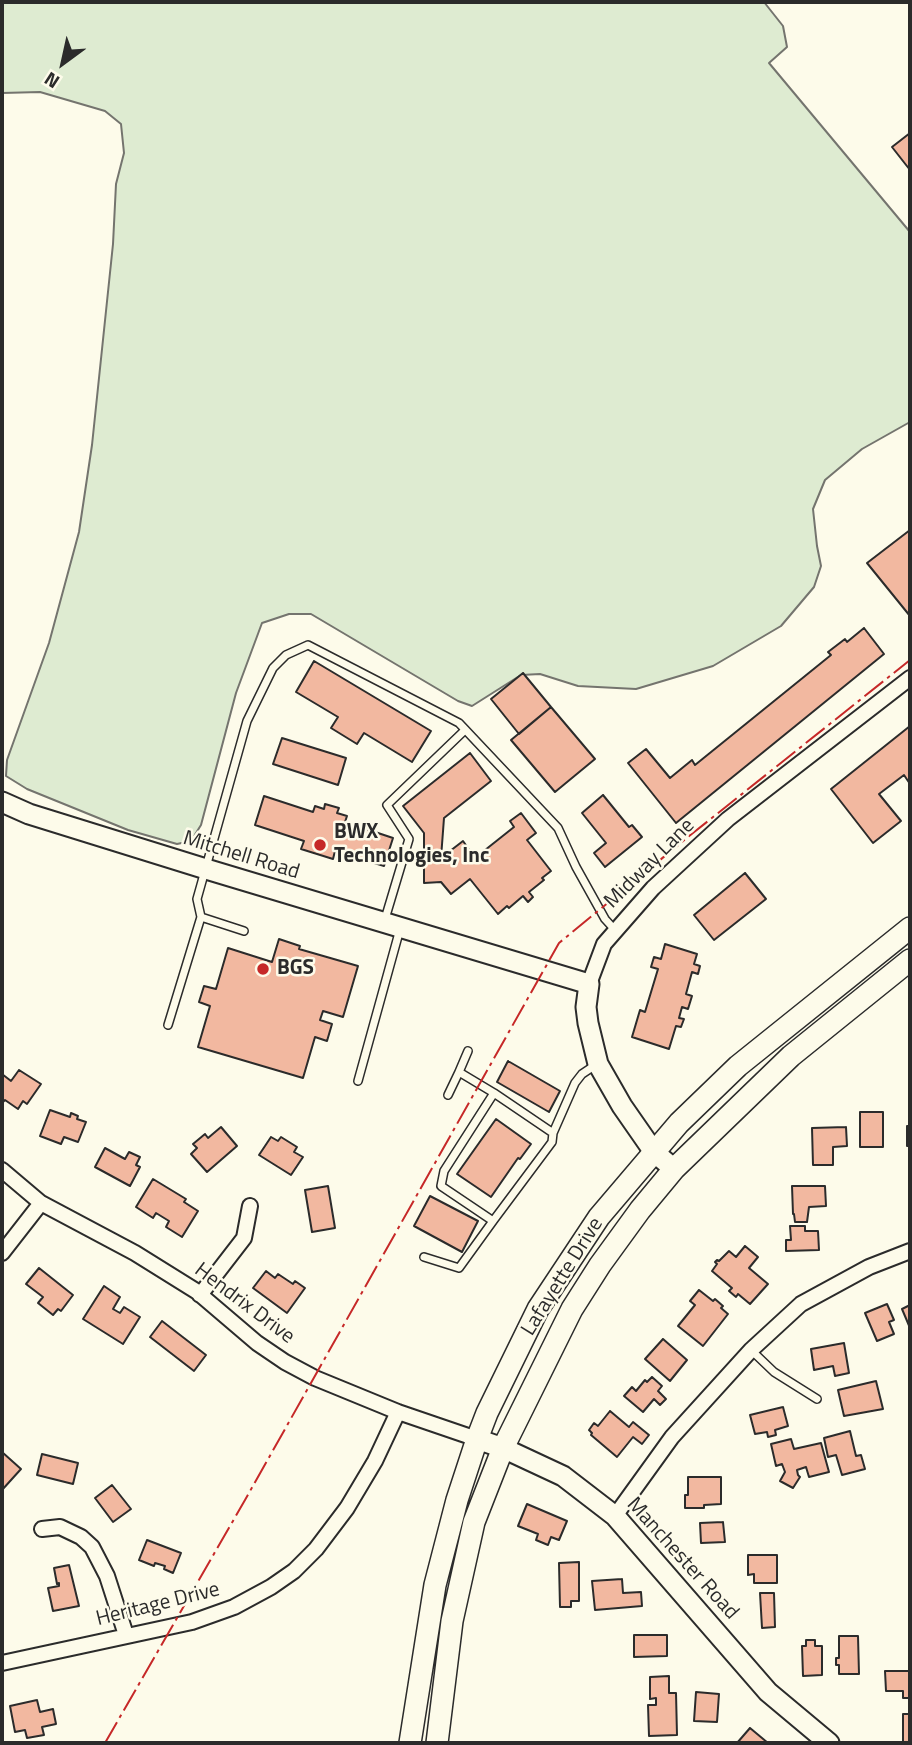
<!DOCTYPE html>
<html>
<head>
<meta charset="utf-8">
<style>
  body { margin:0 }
  #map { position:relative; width:912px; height:1745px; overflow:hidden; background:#fdfbea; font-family:"Titillium Web",sans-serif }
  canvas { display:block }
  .frame { position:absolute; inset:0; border:4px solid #2b2b2b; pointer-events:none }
  .north { position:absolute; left:28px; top:28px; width:70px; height:70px; -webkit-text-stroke:5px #fdfbea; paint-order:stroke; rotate:213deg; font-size:19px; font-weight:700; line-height:28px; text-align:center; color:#2b2b2b }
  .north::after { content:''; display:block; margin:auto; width:24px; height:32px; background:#2b2b2b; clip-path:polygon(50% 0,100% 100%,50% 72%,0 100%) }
</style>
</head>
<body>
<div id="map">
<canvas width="912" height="1745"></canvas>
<div class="frame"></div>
<div class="north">N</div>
</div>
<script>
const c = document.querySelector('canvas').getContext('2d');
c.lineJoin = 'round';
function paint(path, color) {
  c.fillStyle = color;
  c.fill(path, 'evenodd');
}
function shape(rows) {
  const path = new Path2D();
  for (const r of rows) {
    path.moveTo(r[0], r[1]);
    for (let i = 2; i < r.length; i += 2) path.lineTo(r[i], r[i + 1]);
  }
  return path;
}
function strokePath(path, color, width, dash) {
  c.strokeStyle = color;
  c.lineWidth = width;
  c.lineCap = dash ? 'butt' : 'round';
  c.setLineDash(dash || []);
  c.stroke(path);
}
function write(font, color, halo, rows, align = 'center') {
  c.font = font + ' "Titillium Web",sans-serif';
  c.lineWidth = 5;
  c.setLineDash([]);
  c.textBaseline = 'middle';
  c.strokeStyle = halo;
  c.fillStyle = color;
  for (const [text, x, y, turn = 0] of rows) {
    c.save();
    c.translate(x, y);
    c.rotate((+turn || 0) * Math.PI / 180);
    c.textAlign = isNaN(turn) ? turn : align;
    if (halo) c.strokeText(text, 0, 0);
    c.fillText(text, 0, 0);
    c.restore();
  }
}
const green = shape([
  [2,2,764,2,783,26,787,47,769,63,910,232,910,422,862,449,825,480,813,509,817,546,821,566,814,587,781,626,713,666,636,689,578,686,540,674,521,675,472,706,458,701,311,614,289,614,262,623,236,693,201,825,191,841,177,844,128,830,27,789,6,776,7,760,49,643,79,532,92,445,113,244,116,184,124,153,121,124,105,111,40,92,2,93,2,2]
]);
const building = shape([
  [910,133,910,170,892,147,910,133],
  [910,530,910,616,867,563,910,530],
  [864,628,884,654,676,823,628,763,646,749,670,778,692,760,695,765,831,655,828,652,845,639,847,642,864,628],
  [314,661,431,731,412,762,364,733,357,744,331,728,338,717,296,692,314,661],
  [523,673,551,707,519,734,491,699,523,673],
  [551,707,595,759,555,792,511,740,551,707],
  [910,726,910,784,904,775,879,794,901,821,873,843,831,789,910,726],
  [282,738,346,758,338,785,273,764,282,738],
  [470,753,491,781,444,818,441,858,463,841,475,858,514,827,510,821,521,813,536,833,527,840,551,871,542,878,544,880,529,892,533,897,528,902,523,896,509,908,507,906,498,914,470,879,451,894,441,882,424,883,424,833,403,806,470,753],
  [603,795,629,827,632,825,642,837,605,867,594,853,606,843,582,813,603,795],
  [264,796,313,812,315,806,324,809,325,804,339,808,337,813,347,816,345,822,393,838,384,866,335,851,333,859,301,849,304,841,255,825,264,796],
  [745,873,766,899,714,940,694,915,745,873],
  [279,939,300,946,299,949,358,966,343,1017,323,1011,320,1020,332,1024,327,1041,315,1037,303,1078,198,1047,210,1006,199,1002,204,986,216,989,228,948,272,962,279,939],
  [665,944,697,954,694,964,700,966,698,974,692,972,686,994,692,996,688,1009,682,1007,679,1018,684,1019,681,1027,676,1026,669,1049,632,1037,640,1010,645,1012,658,969,651,967,654,957,661,959,665,944],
  [508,1061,560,1091,549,1112,497,1082,508,1061],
  [19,1070,41,1084,27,1104,23,1101,18,1109,5,1100,3,1102,2,1101,2,1074,11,1081,19,1070],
  [50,1110,70,1117,71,1113,78,1116,77,1119,86,1122,78,1142,64,1137,61,1144,40,1136,50,1110],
  [860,1112,883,1112,883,1147,860,1147,860,1112],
  [496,1119,531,1144,520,1159,518,1158,491,1197,457,1174,496,1119],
  [907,1126,910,1126,910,1146,907,1146,907,1126],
  [221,1127,237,1146,207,1172,191,1154,197,1148,193,1144,205,1134,208,1138,221,1127],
  [846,1127,847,1146,833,1147,833,1165,813,1165,812,1128,846,1127],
  [271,1137,278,1141,281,1137,297,1147,294,1152,303,1157,291,1175,259,1155,271,1137],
  [105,1148,125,1159,129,1152,140,1157,136,1165,140,1167,130,1186,95,1167,105,1148],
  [153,1179,186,1199,184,1202,198,1211,182,1237,166,1227,169,1221,156,1213,153,1218,136,1207,153,1179],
  [328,1186,335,1228,312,1232,305,1190,328,1186],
  [792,1186,825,1186,826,1206,809,1207,807,1222,795,1222,794,1214,793,1214,792,1186],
  [430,1196,478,1221,462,1252,414,1226,430,1196],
  [790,1226,805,1226,805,1231,818,1231,819,1250,786,1251,786,1240,791,1240,790,1226],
  [745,1246,758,1257,749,1268,768,1284,750,1304,738,1294,736,1297,729,1291,732,1288,712,1271,717,1264,715,1262,717,1260,719,1261,729,1251,736,1257,745,1246],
  [39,1268,73,1295,61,1311,58,1309,53,1315,38,1303,43,1297,26,1284,39,1268],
  [266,1271,275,1278,278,1274,293,1284,295,1281,305,1288,287,1313,253,1288,266,1271],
  [104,1286,120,1297,113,1309,120,1313,124,1307,140,1317,123,1344,83,1319,104,1286],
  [699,1290,713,1301,715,1299,723,1306,721,1308,728,1314,703,1346,678,1326,695,1305,690,1301,699,1290],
  [887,1304,894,1320,889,1322,894,1334,877,1341,865,1313,887,1304],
  [910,1305,910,1328,902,1309,910,1305],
  [162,1321,206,1355,194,1371,150,1337,162,1321],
  [663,1339,687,1360,670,1381,645,1359,663,1339],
  [844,1343,849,1373,835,1376,833,1366,814,1370,811,1349,844,1343],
  [652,1377,662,1386,658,1391,666,1399,660,1405,654,1399,643,1412,624,1396,632,1387,636,1391,645,1380,647,1382,652,1377],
  [876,1381,883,1409,844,1416,838,1390,876,1381],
  [783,1407,788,1426,775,1430,776,1435,768,1437,767,1432,755,1434,750,1415,783,1407],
  [610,1411,629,1427,633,1422,649,1435,642,1444,633,1437,617,1457,591,1435,592,1433,589,1430,594,1423,598,1426,610,1411],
  [850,1431,856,1456,861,1455,865,1469,842,1475,836,1455,828,1457,824,1438,850,1431],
  [791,1439,794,1449,821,1443,829,1472,809,1477,806,1467,797,1470,798,1475,800,1477,793,1488,780,1481,785,1472,782,1464,776,1466,771,1444,791,1439],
  [2,1452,21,1469,2,1490,2,1452],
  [42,1454,78,1463,73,1484,37,1475,42,1454],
  [688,1477,721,1477,721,1504,704,1505,704,1508,685,1508,685,1495,688,1495,688,1477],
  [112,1485,131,1509,113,1522,95,1498,112,1485],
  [527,1504,567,1521,559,1540,551,1537,548,1545,536,1540,538,1534,518,1526,527,1504],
  [723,1522,725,1542,701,1543,700,1523,723,1522],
  [147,1540,181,1553,173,1573,164,1569,165,1566,155,1563,154,1566,139,1560,147,1540],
  [748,1555,777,1555,777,1583,754,1583,754,1574,748,1575,748,1555],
  [579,1562,579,1601,571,1601,571,1607,560,1607,559,1563,579,1562],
  [69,1565,79,1606,53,1611,48,1588,59,1586,59,1583,57,1584,54,1568,69,1565],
  [622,1579,623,1593,641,1592,642,1606,595,1610,592,1581,622,1579],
  [760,1593,774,1593,775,1627,762,1628,760,1593],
  [634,1635,667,1635,667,1656,634,1657,634,1635],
  [839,1636,858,1636,859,1674,839,1674,839,1665,836,1665,836,1658,839,1658,839,1636],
  [806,1640,815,1640,815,1646,822,1646,822,1675,803,1676,802,1646,806,1646,806,1640],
  [885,1671,910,1671,910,1698,903,1698,903,1691,886,1691,885,1671],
  [669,1676,669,1693,676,1693,677,1735,649,1736,648,1705,656,1705,656,1698,650,1699,650,1677,669,1676],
  [696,1692,719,1694,717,1722,694,1721,696,1692],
  [37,1700,40,1712,53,1709,56,1724,42,1727,44,1735,27,1738,25,1730,15,1732,10,1706,37,1700],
  [903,1714,910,1714,910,1743,903,1743,903,1714],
  [750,1728,768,1743,737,1743,750,1728]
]);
const lane = shape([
  [201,917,244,931],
  [385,919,409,839,387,805,465,730],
  [168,1025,201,917,197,899,247,721,273,668,286,655,308,645,459,723,558,828,576,867,605,919,615,930],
  [468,1051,459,1072,494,1093],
  [358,1081,400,929],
  [448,1095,459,1072],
  [553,1133,494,1093,444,1171,441,1186,493,1221,552,1142,553,1133,575,1083,582,1074,597,1064],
  [424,1257,459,1268,493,1221],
  [751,1350,774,1372,817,1399]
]);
const street = shape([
  [589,984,604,944,653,888,728,819,910,678],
  [2,1170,41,1203,135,1253,196,1291,257,1343,285,1362,315,1378,398,1412,477,1439],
  [2,1253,41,1203],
  [200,1295,244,1238,250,1206],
  [615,1516,672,1437,751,1350,801,1304,869,1267,910,1251],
  [42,1529,60,1527,81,1537,92,1547,107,1576,126,1635],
  [2,1663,192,1622,234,1607,271,1587,294,1571,316,1549,347,1508,375,1461,398,1412]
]);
const secondary = shape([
  [2,802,29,814,206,869,589,984,586,1007,588,1023,598,1064,622,1106,654,1152,674,1169],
  [477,1439,503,1448,563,1476,615,1516,768,1692,829,1743]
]);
const primary = shape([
  [410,1743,435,1585,457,1500,477,1439,487,1413,538,1309,599,1217,679,1123,738,1066,910,928],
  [437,1743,452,1621,474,1522,503,1448,572,1309,600,1265,640,1210,674,1169,791,1056,910,960]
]);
const power = shape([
  [105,1743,245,1500,559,943,688,837,910,660]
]);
const markers = [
  [320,845,7,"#c62828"],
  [263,969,7,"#c62828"]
];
const poiNames = [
  ["BWX",334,833],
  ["Technologies, Inc",334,857],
  ["BGS",277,969]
];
const streetNames = [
  ["Mitchell Road",241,856,17],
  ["Midway Lane",650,864,-45],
  ["Lafayette Drive",563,1277,-58],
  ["Hendrix Drive",244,1304,37],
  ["Manchester Road",682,1559,48],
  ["Heritage Drive",158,1605,-14]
];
paint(green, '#deebd1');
strokePath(green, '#74746e', 2);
paint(building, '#f2b8a0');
strokePath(building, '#2b2b2b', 2);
strokePath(lane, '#2b2b2b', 10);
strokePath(street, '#2b2b2b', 18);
strokePath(secondary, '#2b2b2b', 23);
strokePath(primary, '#2b2b2b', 24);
strokePath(lane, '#fdfbea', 7);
strokePath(street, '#fdfbea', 14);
strokePath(secondary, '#fdfbea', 19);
strokePath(primary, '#fdfbea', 21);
strokePath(power, '#c62828', 2, [24, 5, 3.5, 5]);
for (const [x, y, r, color] of markers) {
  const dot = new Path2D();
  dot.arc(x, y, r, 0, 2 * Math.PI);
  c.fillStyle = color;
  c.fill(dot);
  strokePath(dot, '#fdfbea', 2.5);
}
write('bold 21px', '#2b2b2b', '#fdfbea', poiNames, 'left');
write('21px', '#2b2b2b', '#fdfbea', streetNames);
</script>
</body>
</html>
